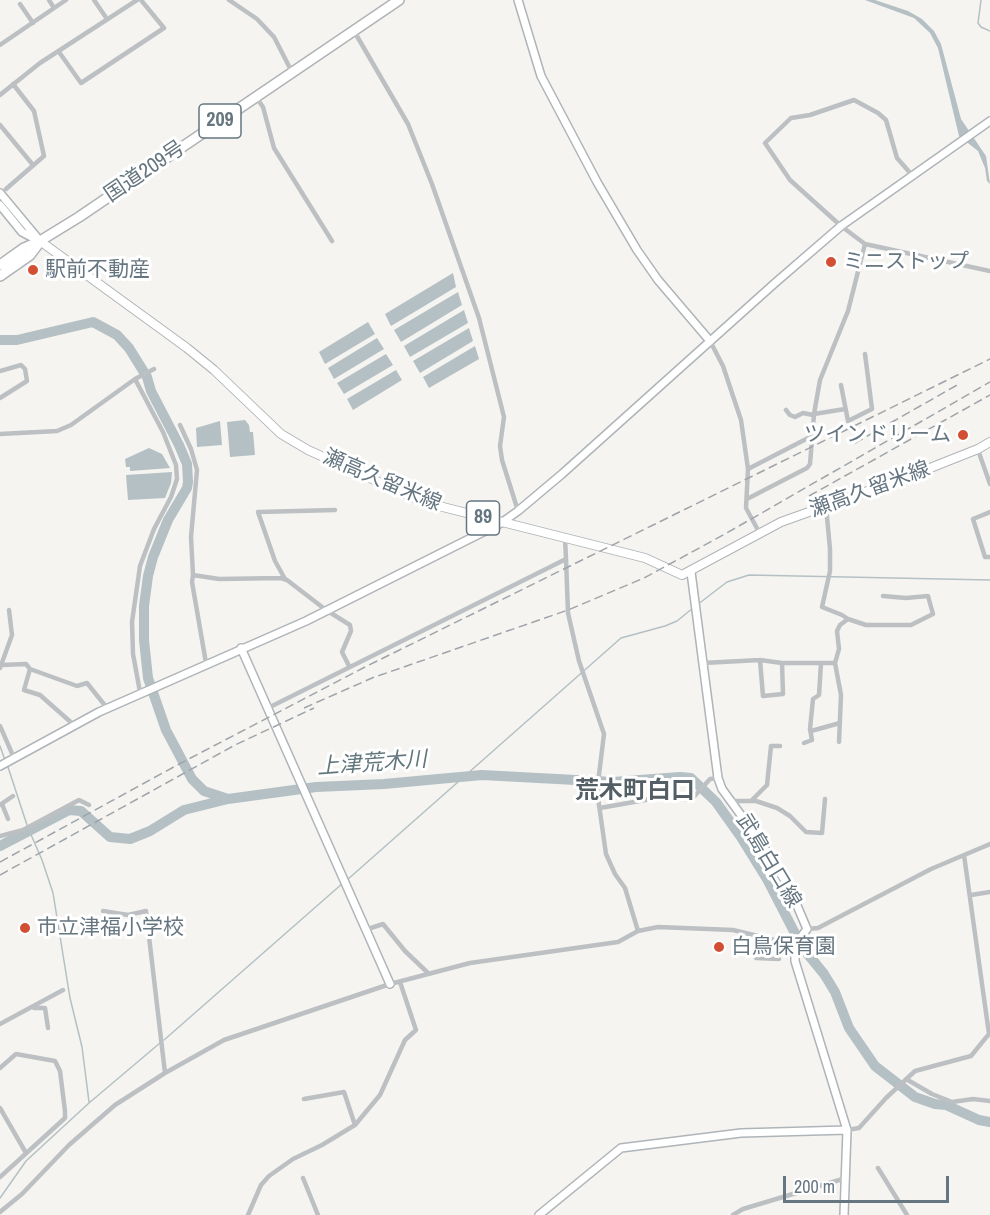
<!DOCTYPE html>
<html>
<head>
<meta charset="utf-8">
<style>
  body { margin:0 }
  #map { position:relative; width:990px; height:1215px; overflow:hidden; background:#f5f4f1; font-family:"Archivo Narrow",sans-serif }
  canvas { display:block }
  .scale { position:absolute; left:783px; top:1176px; width:166px; height:27px; box-sizing:border-box; border:3px solid #667680; border-top:0; padding-left:8px; font-size:18px; line-height:21px; white-space:nowrap; color:#667680; -webkit-text-stroke:4px #fff; paint-order:stroke }
</style>
</head>
<body>
<div id="map">
<canvas width="990" height="1215"></canvas>
<div class="scale">200 m</div>
</div>
<script>
const c = document.querySelector('canvas').getContext('2d');
c.lineJoin = 'round';
function paint(path, color) {
  c.fillStyle = color;
  c.fill(path, 'evenodd');
}
function shape(rows) {
  const path = new Path2D();
  for (const r of rows) {
    path.moveTo(r[0], r[1]);
    for (let i = 2; i < r.length; i += 2) path.lineTo(r[i], r[i + 1]);
  }
  return path;
}
function strokePath(path, color, width, dash) {
  c.strokeStyle = color;
  c.lineWidth = width;
  c.lineCap = dash ? 'butt' : 'round';
  c.setLineDash(dash || []);
  c.stroke(path);
}
function write(font, color, halo, rows, align = 'center') {
  c.font = font + ' "Archivo Narrow","Noto Sans JP",sans-serif';
  c.lineWidth = 6;
  c.setLineDash([]);
  c.textBaseline = 'middle';
  c.strokeStyle = halo;
  c.fillStyle = color;
  for (const [text, x, y, turn = 0] of rows) {
    c.save();
    c.translate(x, y);
    c.rotate((+turn || 0) * Math.PI / 180);
    c.textAlign = isNaN(turn) ? turn : align;
    if (halo) c.strokeText(text, 0, 0);
    c.fillText(text, 0, 0);
    c.restore();
  }
}
const water = shape([
  [865,0,875,0,908,11,922,19,934,31,941,44,961,119,986,156,990,184,987,181,985,168,978,151,959,136,938,48,930,33,914,18],
  [453,273,456,287,391,326,385,314],
  [458,292,462,305,401,342,394,330],
  [464,310,468,323,410,357,404,346],
  [368,322,375,334,325,364,319,352],
  [469,328,473,341,420,373,413,361],
  [377,338,384,349,334,379,328,368],
  [475,346,479,359,429,388,423,377],
  [386,354,393,365,344,394,337,383],
  [396,370,402,380,353,410,347,399],
  [245,420,249,425,250,432,253,432,255,455,230,457,227,422],
  [220,421,222,445,197,447,196,428],
  [149,448,162,454,170,468,130,471,130,467,126,467,125,459],
  [172,472,171,483,165,498,128,500,126,475]
]);
const stream = shape([
  [981,0,978,23,981,27,990,31],
  [697,605,727,582,749,575,990,580],
  [0,746,5,760],
  [7,764,27,825],
  [29,830,42,860,53,893,70,998,82,1047,89,1102],
  [347,880,621,638,665,626,677,621,693,608],
  [164,1040,343,883],
  [0,1198,26,1161,89,1103,160,1043]
]);
const river = shape([
  [0,340,17,340,93,322,117,335,129,348,147,377,151,391,179,445,187,464,188,482,187,488,168,520,153,557,148,576,144,606,144,640,148,678,166,730,192,779,204,791,228,799,316,787,384,784,482,775,613,782,680,777,691,778,716,802,741,837,767,879,802,947,824,974,835,992,849,1028,875,1066,915,1097,935,1104,946,1105,979,1120,990,1122],
  [0,846,69,810,81,811,110,837,130,839,150,831,184,810,228,799]
]);
const street = shape([
  [49,0,54,8],
  [94,0,107,19],
  [229,0,257,19,274,37,292,72],
  [20,4,33,23],
  [354,31,408,124,432,184,479,318,504,417,500,446,502,460,518,511],
  [0,45,66,0],
  [59,52,81,83,164,28,141,0],
  [0,95,40,63,137,0],
  [256,97,263,107,274,148,332,241],
  [0,125,33,165],
  [912,175,897,158,886,120,878,113,854,100,810,115,791,118,765,143,790,180,841,226,865,244,990,271],
  [6,189,44,156,34,111,13,84],
  [710,341,723,366,741,420,748,469,746,508,759,532],
  [0,371,21,365,25,369,27,381,0,398],
  [135,379,154,369],
  [841,385,848,421,872,409,865,354],
  [786,410,790,415,795,417,803,413,813,415],
  [814,414,845,409],
  [180,425,191,449,197,470,191,537,193,575,192,582,206,663],
  [0,434,57,431,71,425,135,379,163,432,176,465,177,479,171,497,154,529,140,566,132,622,133,654,140,692],
  [978,450,990,484],
  [748,469,812,436],
  [747,499,807,468,810,464,814,414,820,380,848,311,865,244],
  [826,506,830,549,830,571,822,607,842,615,848,619,840,625,837,631,839,649,835,663,841,695,839,742],
  [990,512,973,519,985,557,990,557],
  [566,559,568,613,579,661,604,734,597,791,606,854,615,874,625,888,638,931],
  [193,575,219,579,281,578,287,580,326,610,350,625,351,631,342,652,349,666],
  [285,579,275,561,258,512,335,510],
  [848,619,866,625,911,625,933,614,928,596,906,598,883,596],
  [760,660,763,696,783,694,782,663],
  [703,663,760,660,782,663,835,663],
  [1,665,26,664,30,669,77,686,87,683,107,708],
  [0,668,12,635,9,610],
  [30,669,24,690,40,695,74,725],
  [268,708,566,559,565,538],
  [0,726,14,758],
  [811,731,840,723],
  [804,743,812,740,810,729,813,699,819,695,821,663],
  [731,801,756,801,777,808,790,816,806,832,822,833,825,799],
  [751,801,767,785,771,746,780,746],
  [2,804,8,819],
  [0,805,13,796],
  [600,808,668,796,691,800,710,779,718,778],
  [0,836,23,830,79,800,89,805],
  [971,895,990,892],
  [103,911,128,915,146,911,165,1073],
  [807,929,818,928,931,869,990,844],
  [365,930,383,924,405,951,428,973],
  [757,936,756,958,779,959],
  [34,1008,45,1008,48,1028],
  [0,1024,63,990],
  [0,1068,16,1054,55,1061,60,1071,65,1111,65,1118,0,1177],
  [906,1079,932,1094,952,1102,973,1099,990,1101],
  [304,1099,344,1092,355,1125],
  [0,1108,26,1153],
  [847,1130,859,1128,886,1098,915,1071,971,1056,989,1034,964,855],
  [878,1168,907,1215],
  [303,1178,318,1215],
  [0,1212,22,1194,69,1145,115,1105,165,1073,224,1040,390,984,470,963,618,942,638,931,658,927,733,930,795,945],
  [248,1215,261,1185,269,1176,293,1159,322,1145,355,1125,380,1095,405,1040,416,1030,400,982],
  [733,1215,743,1209,846,1178]
]);
const secondary = shape([
  [518,0,541,76,597,182,637,250,658,280,710,341],
  [0,193,40,241],
  [0,205,22,232,35,239],
  [691,572,718,778,722,789,762,844,790,889,807,929,795,945,795,961,847,1130,844,1215],
  [241,648,390,984],
  [0,766,99,712,306,621,501,523,518,511,562,474,775,283,841,226,990,121],
  [539,1215,621,1148,741,1133,847,1130]
]);
const primary = shape([
  [40,241,187,348,214,370,281,434,308,450,423,502,645,558,682,575,781,522,915,474,978,449,990,442]
]);
const highway = shape([
  [0,265,24,248,40,241,79,217,399,0],
  [0,276,30,255,39,243]
]);
const rail = shape([
  [855,443,959,384],
  [809,496,990,395],
  [304,708,372,678,568,610,644,578,725,534,990,382],
  [0,862,181,763,365,667,990,359],
  [0,875,235,745,314,708]
]);
const markers = [
  [831,262,6,"#d34f33"],
  [33,270,6,"#d34f33"],
  [963,435,6,"#d34f33"],
  [25,928,6,"#d34f33"],
  [719,947,6,"#d34f33"]
];
const shields = [
  [220,121,42],
  [483,518,33]
];
const shieldNames = [
  ["209",220,121],
  ["89",483,518]
];
const streetNames = [
  ["国道209号",145,172,-34],
  ["瀬高久留米線",382,481,23],
  ["瀬高久留米線",870,490,-20],
  ["武島白口線",768,861,59]
];
const poiNames = [
  ["ミニストップ",843,262],
  ["駅前不動産",45,270],
  ["ツインドリーム",951,435,"right"],
  ["市立津福小学校",37,928],
  ["白鳥保育園",731,947]
];
const waterNames = [
  ["上津荒木川",372,764,-4]
];
const quarterNames = [
  ["荒木町白口",635,792]
];
paint(water, '#b4c0c3');
strokePath(stream, '#b4c0c3', 1.5);
strokePath(river, '#b4c0c3', 10);
strokePath(secondary, '#aeb4b8', 10);
strokePath(primary, '#b0b4b7', 10);
strokePath(highway, '#afb3b6', 12);
strokePath(street, '#bcc0c3', 4.5);
strokePath(secondary, '#fff', 7);
strokePath(primary, '#fff', 8);
strokePath(highway, '#fff', 9);
strokePath(rail, '#9ea4a9', 1.5, [9, 4.5]);
for (const [x, y, r, color] of markers) {
  const dot = new Path2D();
  dot.arc(x, y, r, 0, 2 * Math.PI);
  c.fillStyle = color;
  c.fill(dot);
  strokePath(dot, '#fff', 2);
}
for (const [x, y, w] of shields) {
  const box = new Path2D();
  box.roundRect(x - w / 2, y - 17, w, 34, 4.5);
  c.fillStyle = '#fff';
  c.fill(box);
  strokePath(box, '#667680', 1.5);
}
write('bold 20px', '#667680', null, shieldNames);
write('21px', '#667680', '#fff', streetNames);
write('21px', '#667680', '#fff', poiNames, 'left');
write('italic 22px', '#62777d', '#fff', waterNames);
write('bold 24px', '#545f65', '#fff', quarterNames);
</script>
</body>
</html>
